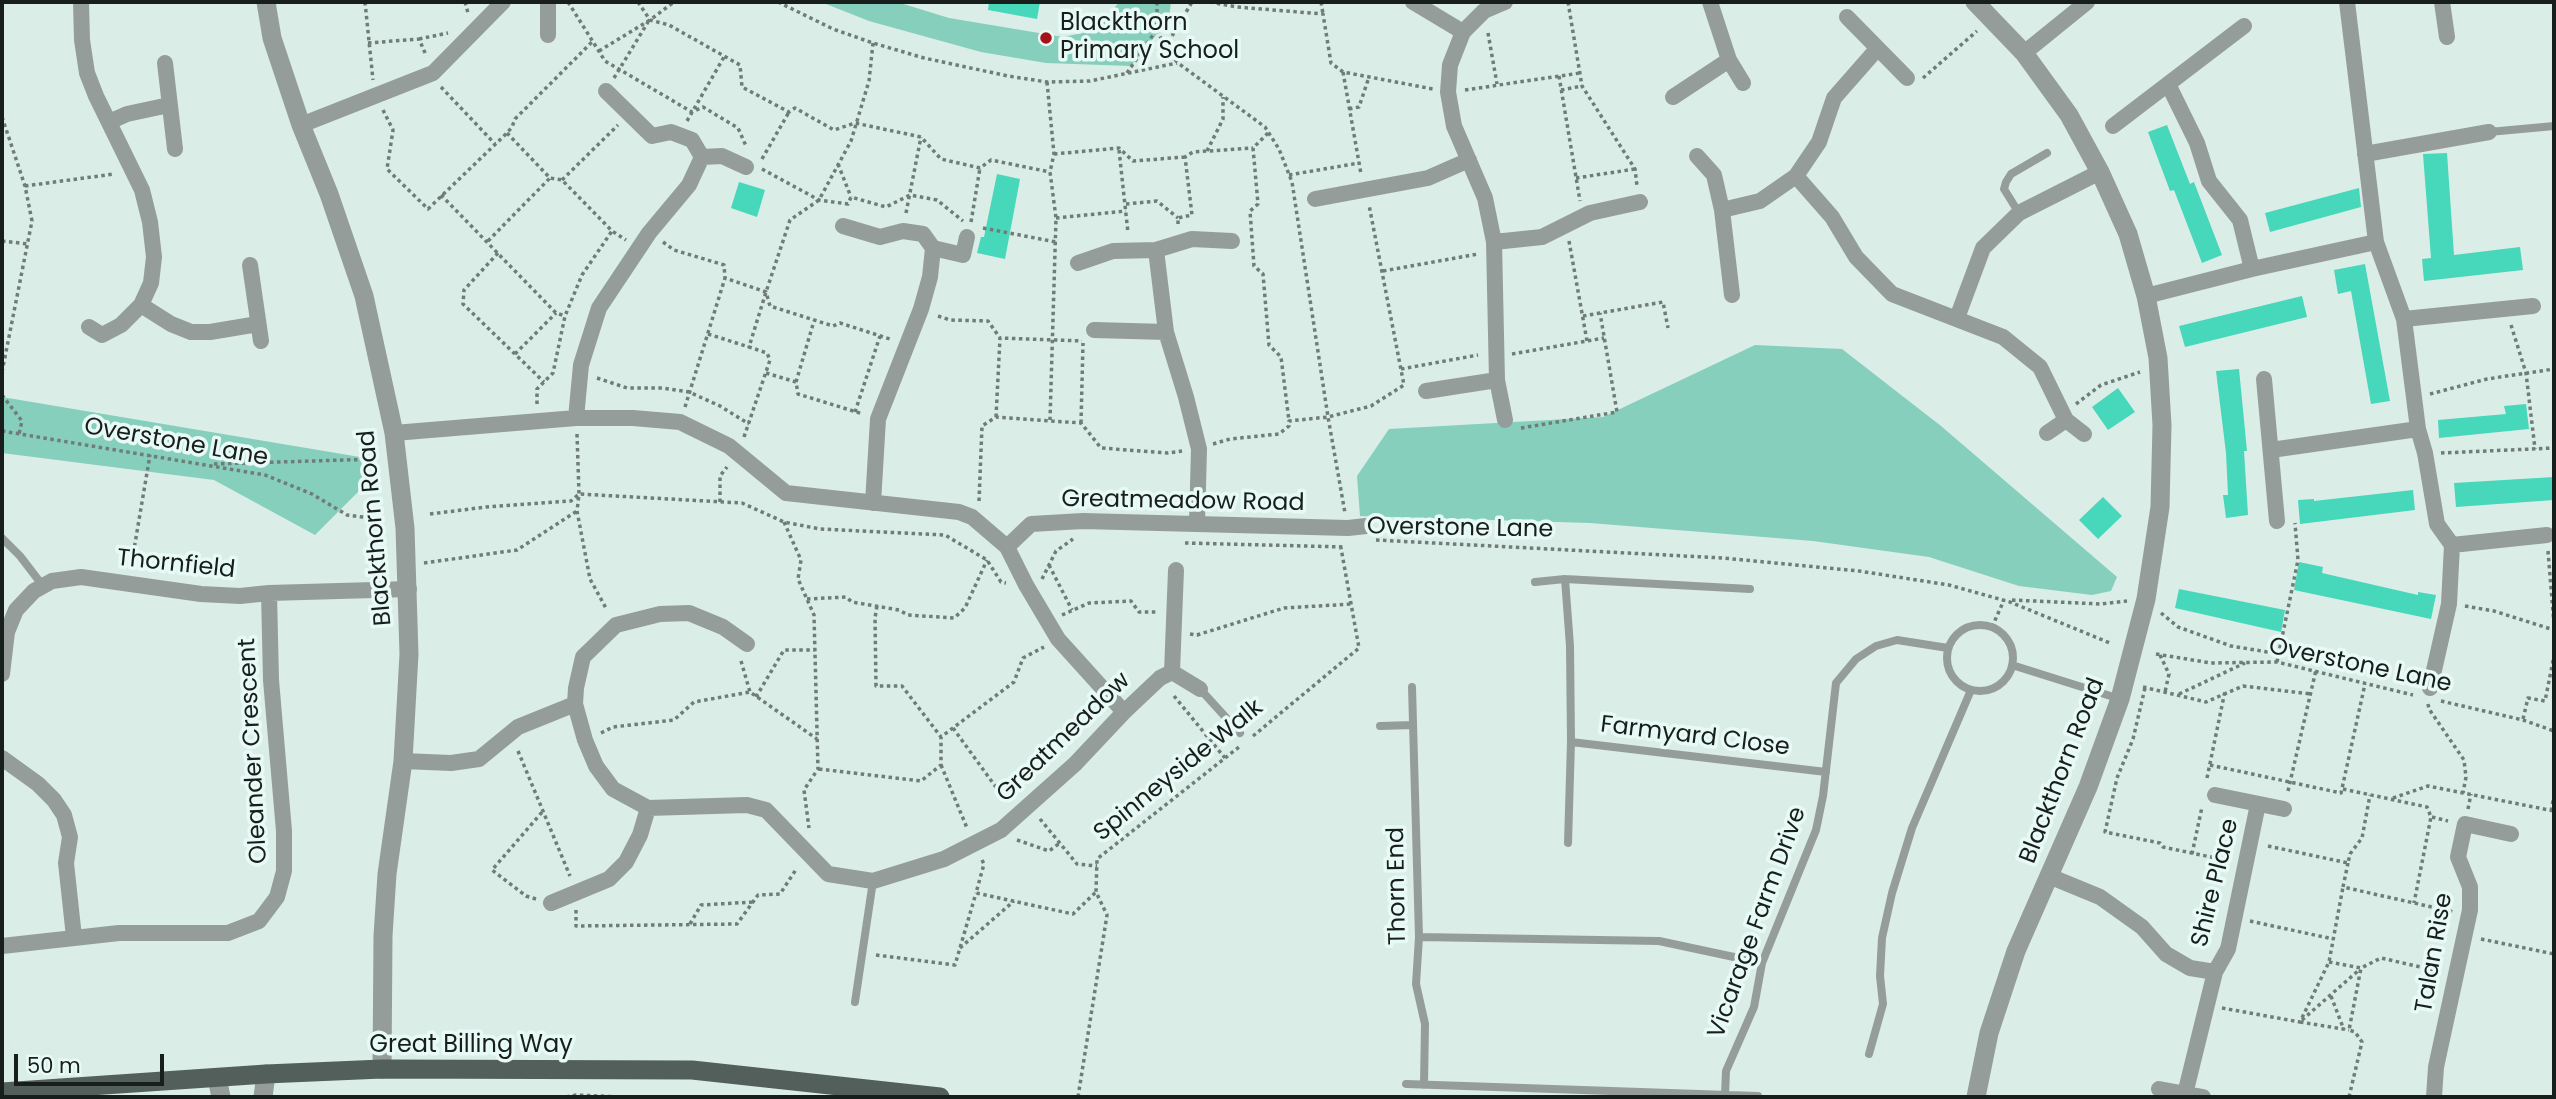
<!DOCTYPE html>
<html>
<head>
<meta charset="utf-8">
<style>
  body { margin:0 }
  #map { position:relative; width:2556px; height:1099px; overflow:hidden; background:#dbede7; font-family:Poppins,sans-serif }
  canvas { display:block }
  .frame { position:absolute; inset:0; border:4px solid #181e1c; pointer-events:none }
  .scale { position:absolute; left:14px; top:1054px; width:150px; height:32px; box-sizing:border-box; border:4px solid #181e1c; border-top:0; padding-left:9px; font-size:21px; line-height:24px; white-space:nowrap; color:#181e1c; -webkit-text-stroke:5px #e8faf5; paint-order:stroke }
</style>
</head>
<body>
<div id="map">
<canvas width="2556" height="1099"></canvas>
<div class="frame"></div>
<div class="scale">50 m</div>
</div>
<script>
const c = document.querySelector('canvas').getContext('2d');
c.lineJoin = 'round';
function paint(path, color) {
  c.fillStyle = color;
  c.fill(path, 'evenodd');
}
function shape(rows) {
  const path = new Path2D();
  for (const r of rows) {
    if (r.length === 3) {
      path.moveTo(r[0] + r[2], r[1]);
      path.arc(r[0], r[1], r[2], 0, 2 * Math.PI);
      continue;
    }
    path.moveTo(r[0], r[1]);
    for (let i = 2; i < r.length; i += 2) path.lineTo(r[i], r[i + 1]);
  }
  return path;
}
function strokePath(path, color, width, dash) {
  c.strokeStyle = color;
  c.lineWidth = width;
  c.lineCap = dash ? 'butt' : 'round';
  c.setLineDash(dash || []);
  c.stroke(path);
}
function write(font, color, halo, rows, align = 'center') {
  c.font = font + ' Poppins,sans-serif';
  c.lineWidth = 7;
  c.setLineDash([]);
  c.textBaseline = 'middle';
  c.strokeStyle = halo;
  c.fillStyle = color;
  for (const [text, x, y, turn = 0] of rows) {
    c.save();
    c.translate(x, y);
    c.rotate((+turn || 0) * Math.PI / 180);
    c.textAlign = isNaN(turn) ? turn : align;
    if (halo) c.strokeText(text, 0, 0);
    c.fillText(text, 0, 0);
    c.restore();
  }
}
const green = shape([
  [821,2,897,2,949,18,1063,37,1097,30,1119,2,1171,2,1169,19,1131,66,1046,63,981,52,869,21],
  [1755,345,1842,349,1941,426,2117,577,2111,591,2092,595,2019,586,1929,557,1813,541,1590,523,1360,516,1357,476,1389,429,1603,417],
  [2,397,360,457,367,483,315,535,214,480,2,453]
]);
const building = shape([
  [989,2,1040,2,1037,19,988,10],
  [2167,125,2190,184,2194,182,2222,255,2202,263,2174,190,2170,191,2148,132],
  [2447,153,2454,255,2520,247,2523,270,2424,281,2422,259,2431,258,2423,154],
  [997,174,1020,179,1005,259,977,253,981,237,984,237],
  [739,182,765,190,757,217,731,208],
  [2359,188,2361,207,2270,232,2265,213],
  [2365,264,2390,401,2371,404,2351,291,2338,294,2334,270],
  [2302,296,2307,317,2185,347,2179,326],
  [2239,369,2247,451,2244,451,2248,515,2226,518,2223,495,2228,495,2226,453,2216,371],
  [2118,388,2135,412,2108,430,2092,407],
  [2526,404,2529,429,2439,438,2438,420,2506,414,2504,406],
  [2554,477,2554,500,2456,507,2454,483],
  [2413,490,2415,510,2300,524,2298,500,2314,499,2314,501],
  [2103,497,2122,516,2098,539,2079,520],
  [2299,562,2323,567,2322,573,2418,595,2418,592,2436,595,2431,619,2294,590],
  [2179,589,2285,610,2281,632,2175,608]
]);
const path = shape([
  [365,2,373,80],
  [465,2,468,13],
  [568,2,605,61,692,112,703,107,738,128,746,146],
  [638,2,650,20,669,25,740,65,742,87,789,112,795,108,834,130,855,123,921,137,941,159,980,168,991,160,1050,172],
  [778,2,833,29,873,43,924,58,1008,76,1047,82,1090,81,1177,63],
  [1157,2,1157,29,1165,48,1178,63,1265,127,1279,149,1292,182,1328,417,1345,513],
  [1210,2,1237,7,1323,14,1331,63,1343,72,1433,89],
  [1321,2,1323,14],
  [1568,2,1582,86,1635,169,1637,186],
  [1488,33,1497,84],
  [419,39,448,33],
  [368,43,419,39,426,55],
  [1165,48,1192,2],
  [599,51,650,20,674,2],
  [1343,72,1361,174],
  [1127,73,1157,29],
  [1559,76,1580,201],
  [614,78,648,22],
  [1923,78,1977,31],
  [1047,82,1054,154,1050,172,1056,218,1050,420],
  [441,87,495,144],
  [1465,90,1580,73],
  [1561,90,1582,86],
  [1349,109,1359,107,1369,77],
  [383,110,393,130,387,169,428,209,507,133,512,127,515,119,593,41],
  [2,117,25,186,32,221,2,372],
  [687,121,724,57],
  [507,133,550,178,562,180,612,231,626,240],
  [1268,133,1253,148,1258,204,1250,211,1254,266,1263,274,1269,345,1281,357,1289,421],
  [1119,150,1128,233],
  [1207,151,1223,119,1223,97],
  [1054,154,1119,148,1133,161,1185,157],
  [762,159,789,112],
  [838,164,851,197],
  [762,169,819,200,848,204,851,197,886,207,910,195,937,200,963,221],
  [1289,175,1359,163],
  [1576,178,1635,169],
  [562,180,618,125],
  [25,186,114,174],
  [441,195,556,313,565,316],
  [1126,204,1157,201,1178,218],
  [906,213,921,137],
  [1056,218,1126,211],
  [971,222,980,168],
  [1178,224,1178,218,1192,215,1185,157,1193,152,1253,148],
  [983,228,1056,242],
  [2,241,28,244],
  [488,241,550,178],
  [1569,241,1587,341],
  [663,242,674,250,724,265,725,278,766,292,770,306,833,326,840,323,890,339],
  [498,253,464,290,463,304,544,382],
  [1383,271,1478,254],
  [938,316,950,320,988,321,1000,338],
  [1583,316,1663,302,1668,328],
  [2511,325,2526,373,2535,449],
  [708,334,749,347],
  [515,354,556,313],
  [1512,354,1604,338],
  [1401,369,1478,355],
  [766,373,796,382,798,394,863,414],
  [597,378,627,388,662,388,689,392,720,406,749,424],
  [796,382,814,321],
  [2430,394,2487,379,2554,369],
  [2,395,22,421,19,434],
  [537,404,537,389,553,373,565,316,582,275,612,231],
  [2076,404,2101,385,2140,372],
  [685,407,725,278],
  [855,412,880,336],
  [996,417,1000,338,1082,341],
  [1081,423,1083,343],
  [1521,428,1617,412,1600,313],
  [2,431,265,475,312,494,347,515,378,519],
  [577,434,579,494,577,511,590,579,607,610],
  [744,437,770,360,767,353,749,347,766,292,790,220,819,200,851,141,869,81,873,43],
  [1213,444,1230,439,1279,434,1289,426,1289,421,1328,417,1371,406,1404,385,1369,205],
  [2441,453,2554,448],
  [214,464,378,459],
  [979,501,982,426,996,417,1081,423,1101,448,1168,453,1182,451],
  [720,502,720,476,727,467],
  [430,514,486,507,571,501,579,494,742,503,784,522,820,529,945,535,987,560,1001,582,1006,583],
  [784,522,801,560,798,579,814,615,818,769,804,790,809,828],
  [1376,540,1723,558,1859,571,1949,585,2010,602,2110,643],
  [1185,543,1345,547],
  [2548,551,2554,624],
  [424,563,517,550,577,511],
  [1049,565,1072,610],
  [131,567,150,455],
  [1042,579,1056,551,1073,539],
  [807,599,846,597,852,602,899,610,908,615,954,618,965,608,987,560],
  [2012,600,2101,604,2127,601],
  [877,606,875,618,876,686,902,686,941,737],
  [2465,606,2494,611,2554,630],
  [2161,613,2178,627,2231,646,2280,654],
  [1062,615,1089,603,1131,601,1139,612,1158,612],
  [1992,627,2004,600],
  [1190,634,1197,635,1284,608,1352,604],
  [2156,654,2211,663,2277,662,2413,695],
  [2160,655,2169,674,2165,692],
  [741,661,750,692],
  [2277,662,2298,560,2295,523],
  [2143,687,2206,702,2243,686,2311,694],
  [2145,688,2133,739,2117,778,2105,832,2160,843,2163,847,2230,861],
  [2179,694,2245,663],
  [1174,696,1225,758],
  [756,697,784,650,815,650],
  [2441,701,2523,720,2554,731],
  [2428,704,2429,709,2464,760,2466,777,2463,793],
  [2523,719,2528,698,2545,701,2554,656],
  [953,728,998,790,1005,785,1014,796],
  [601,733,613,727,674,720,694,702,750,692,817,739],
  [1253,736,1359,648,1341,548],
  [518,751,570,876],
  [941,765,967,828],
  [2210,765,2341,793,2365,684],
  [819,769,921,781,941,765,941,737,1014,682,1023,658,1044,647],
  [2207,778,2225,691],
  [2343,789,2427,807,2431,817,2414,903],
  [2288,791,2316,670],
  [2393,798,2428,786,2554,811],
  [2468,809,2471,794],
  [2551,811,2554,796],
  [2432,817,2448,821],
  [1040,819,1077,864,1097,866],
  [1017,840,1049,851,1060,843],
  [2268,846,2348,863,2350,854,2362,838,2370,795],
  [2192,854,2202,807],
  [982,860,984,864,976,893,1073,914,1096,892],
  [2348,863,2343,887,2454,912],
  [536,899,526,896,492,870,543,811],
  [576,910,576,926,737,924,758,895,780,894,797,868],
  [2250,921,2333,939],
  [690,924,701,905,753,902],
  [2481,939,2554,954],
  [960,948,1014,901],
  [876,955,955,965,976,893],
  [2329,962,2361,968,2381,958,2438,971],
  [2331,996,2344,1030],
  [2222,1008,2300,1022,2329,962,2343,887],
  [2302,1020,2359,970],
  [2300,1022,2349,1030],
  [566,1097,576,1095,622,1097],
  [1078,1097,1107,915,1096,892,1097,859,1239,747],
  [2349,1097,2362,1042,2355,1032,2349,1030,2361,968]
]);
const service = shape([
  [2489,132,2554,126],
  [2019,213,2004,189,2006,182,2011,174,2047,153],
  [2,538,20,556,43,586],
  [1565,579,1570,646,1571,742,1568,843],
  [1535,582,1565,579,1750,589],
  [1980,658,33],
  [2012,665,2120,699],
  [1412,687,1419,937,1416,984,1425,1024,1424,1085],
  [1200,689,1240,733],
  [1380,726,1413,725],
  [1571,742,1826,772],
  [1419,937,1659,941,1762,963],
  [855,1002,873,881],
  [1869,1054,1883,1004,1880,976,1882,938,1892,893,1912,828,1971,690],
  [1406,1084,1758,1096],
  [1725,1096,1726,1071,1754,1007,1762,963,1816,830,1823,796,1836,683,1856,659,1876,646,1897,640,1948,648]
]);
const minor = shape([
  [81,2,82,40,87,73,96,96,142,190,150,222,154,257,151,283,141,305,121,325,102,335,89,327],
  [1413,2,1463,32],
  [1505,2,1484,11,1463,32,1450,65,1448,92,1454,126,1485,198,1494,242,1497,380,1505,420],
  [1710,2,1729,60,1743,83],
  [2347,2,2376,242,2404,319,2418,429,2425,453,2437,524,2452,545,2449,604,2430,688],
  [2442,2,2447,37],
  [1847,17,1907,78],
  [548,35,548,2],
  [2024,53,2087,2],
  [165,63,175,149],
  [2168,84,2197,143,2209,181,2240,220,2252,269],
  [606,91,652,136,671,132,692,140,702,157,722,156,746,167],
  [1673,97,1729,60],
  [109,122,127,114,169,105],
  [301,125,433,73,503,2],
  [2113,126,2244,26],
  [2365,154,2489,132],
  [1697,156,1714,175,1722,210,1732,295],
  [1796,176,1832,217,1856,257,1892,294,2003,337,2040,367,2066,420,2084,434],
  [1315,199,1428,178,1469,160],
  [1722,210,1760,201,1796,176,1819,142,1834,98,1877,49],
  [843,226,880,237,903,231,923,234,933,248,963,255,967,237],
  [1494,242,1542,237,1590,213,1640,202],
  [1156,250,1166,332,1186,397,1199,449,1197,523],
  [1078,263,1113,251,1156,250,1192,239,1232,241],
  [250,265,261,341],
  [2146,296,2252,269,2376,242],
  [141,305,171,324,191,332,210,332,258,324],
  [1957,318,1983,248,2019,213,2100,172],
  [2404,319,2533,306],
  [1094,330,1166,332],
  [2264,379,2277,521],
  [1426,391,1497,380],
  [576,418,581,365,599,308,649,233,689,185,702,157],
  [394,433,576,418,633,418,680,422,729,446,786,493,959,512,972,517,1007,547,1026,585,1058,639,1124,712],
  [2047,433,2066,420],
  [2271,450,2418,429],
  [873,503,878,419,921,309,930,277,933,248],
  [2452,545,2547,535],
  [1007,547,1031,524,1083,521,1348,528,1366,526],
  [747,644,723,627,689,613,660,614,616,625,583,657,576,688,575,704,585,740,596,766,613,789,648,808,747,805,766,810,828,874,873,881,944,859,1001,830,1075,764,1124,712,1160,678,1172,672,1176,570],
  [1172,672,1200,689],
  [2,674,7,632,16,610,34,591,52,581,81,577,201,594,240,596,269,593,409,589],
  [2,758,38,784,54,800,64,815,70,837,66,863,74,937],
  [403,761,451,763,479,759,518,727,575,704],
  [2215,795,2284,809],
  [2049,876,2100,897,2142,927,2166,954,2190,968,2215,972,2185,1094],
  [551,903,609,879,626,862,640,835,648,808],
  [2,946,119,933,228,933,259,921,277,897,284,871,284,831,271,680,269,593],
  [2215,972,2228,949,2258,804],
  [2159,1089,2203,1097],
  [2434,1097,2436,1067,2470,910,2470,887,2458,857,2465,824,2511,834]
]);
const tertiary = shape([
  [266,2,272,38,301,125,329,194,364,296,394,433,405,528,409,654,403,761,387,874,383,936,382,1069],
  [1975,2,2024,53,2069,115,2100,172,2128,234,2146,296,2158,358,2162,425,2160,507,2146,599,2120,699,2088,787,2016,951,1989,1033,1976,1097],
  [217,1078,221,1097],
  [263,1097,266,1074]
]);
const primary = shape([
  [2,1092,266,1074,382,1069,692,1070,940,1097]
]);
const markers = [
  [1046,38,7,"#a71119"]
];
const poiNames = [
  ["Blackthorn",1060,24],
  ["Primary School",1060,52]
];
const streetNames = [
  ["Overstone Lane",176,443,10],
  ["Greatmeadow Road",1183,502,1],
  ["Blackthorn Road",376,528,-95],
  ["Overstone Lane",1460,529,1],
  ["Thornfield",176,565,6],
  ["Overstone Lane",2360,666,12],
  ["Farmyard Close",1695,737,7],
  ["Greatmeadow",1064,738,-44],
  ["Oleander Crescent",254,751,-93],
  ["Spinneyside Walk",1179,771,-39],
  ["Blackthorn Road",2063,771,-69],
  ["Shire Place",2216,883,-76],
  ["Thorn End",1398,886,-91],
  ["Vicarage Farm Drive",1758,923,-70],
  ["Talan Rise",2435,953,-80],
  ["Great Billing Way",471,1046]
];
paint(green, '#85cfbc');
paint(building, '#47d7ba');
strokePath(path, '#707c78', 3.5, [3.5, 3.5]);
strokePath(service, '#959d9b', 8);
strokePath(minor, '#959d9b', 16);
strokePath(tertiary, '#959d9b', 19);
strokePath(primary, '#525f5b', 19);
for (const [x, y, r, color] of markers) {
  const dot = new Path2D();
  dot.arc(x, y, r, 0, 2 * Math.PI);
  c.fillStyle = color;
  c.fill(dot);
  strokePath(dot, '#e8faf5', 2.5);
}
write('24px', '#181e1c', '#e8faf5', poiNames, 'left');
write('24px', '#181e1c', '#e8faf5', streetNames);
</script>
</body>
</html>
